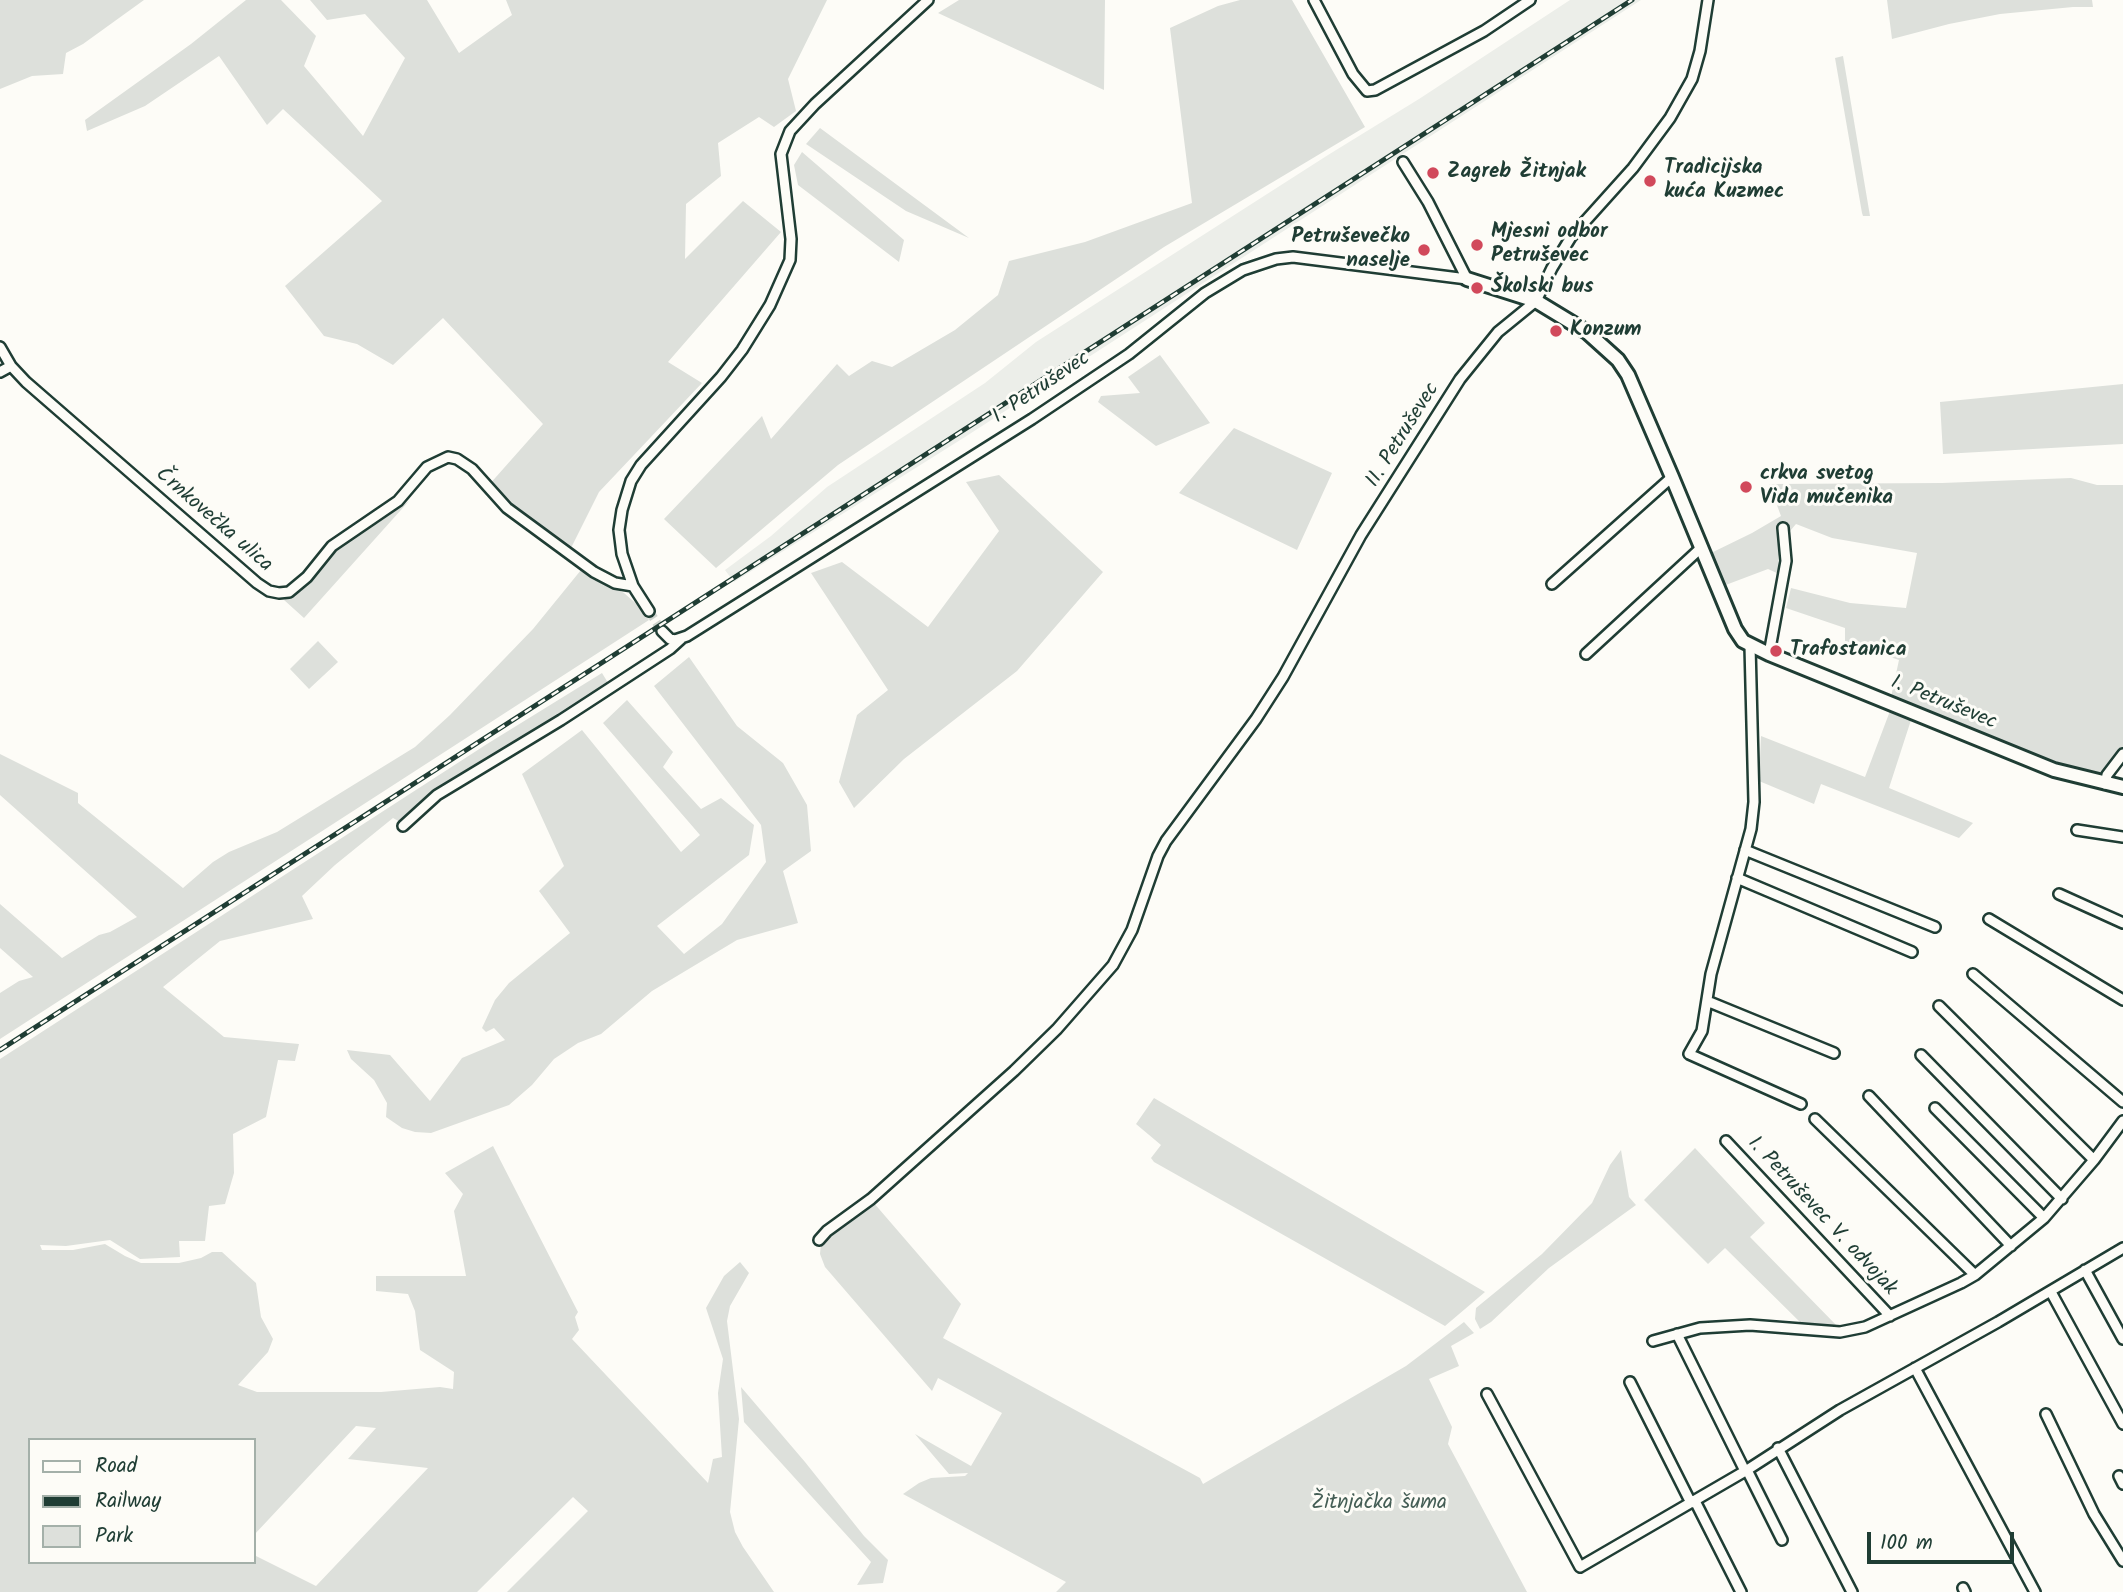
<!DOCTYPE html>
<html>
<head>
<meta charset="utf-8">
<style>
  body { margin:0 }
  #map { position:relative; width:2123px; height:1592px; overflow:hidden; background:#fdfcf7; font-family:Kalam,sans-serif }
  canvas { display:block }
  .legend { position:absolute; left:28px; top:1438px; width:228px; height:126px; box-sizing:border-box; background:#fdfcf7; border:2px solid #a4b0a9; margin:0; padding:9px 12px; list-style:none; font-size:21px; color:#1f3d34 }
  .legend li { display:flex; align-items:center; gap:14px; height:35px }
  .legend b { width:35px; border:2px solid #a4b0a9 }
  .scale { position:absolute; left:1867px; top:1532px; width:147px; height:32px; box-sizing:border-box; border:4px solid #1f3d34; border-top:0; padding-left:9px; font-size:21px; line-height:24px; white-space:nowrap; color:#1f3d34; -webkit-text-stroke:5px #fdfcf7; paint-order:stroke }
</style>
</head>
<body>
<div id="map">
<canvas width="2123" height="1592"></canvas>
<ul class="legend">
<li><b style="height:9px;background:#fdfcf7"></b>Road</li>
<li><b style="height:9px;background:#1f3d34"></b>Railway</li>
<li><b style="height:19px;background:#dde0db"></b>Park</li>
</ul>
<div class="scale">100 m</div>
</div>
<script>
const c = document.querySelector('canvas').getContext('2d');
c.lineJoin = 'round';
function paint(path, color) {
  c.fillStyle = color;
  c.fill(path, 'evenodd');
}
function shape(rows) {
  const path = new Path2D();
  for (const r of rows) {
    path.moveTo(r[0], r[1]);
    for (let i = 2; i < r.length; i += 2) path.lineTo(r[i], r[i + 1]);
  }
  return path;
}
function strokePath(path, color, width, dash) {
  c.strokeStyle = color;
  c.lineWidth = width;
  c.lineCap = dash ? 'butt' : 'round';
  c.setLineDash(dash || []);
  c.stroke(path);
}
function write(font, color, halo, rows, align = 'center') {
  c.font = font + ' Kalam,sans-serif';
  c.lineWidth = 6;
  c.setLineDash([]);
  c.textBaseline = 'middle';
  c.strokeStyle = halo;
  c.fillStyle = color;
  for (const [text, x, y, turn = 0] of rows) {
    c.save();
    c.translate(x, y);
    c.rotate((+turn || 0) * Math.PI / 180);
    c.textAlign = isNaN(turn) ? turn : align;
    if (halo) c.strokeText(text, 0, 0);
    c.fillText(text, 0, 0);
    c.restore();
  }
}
const built = shape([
  [1570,0,1641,0,965,437,734,582,725,570,771,536,827,487,985,383,1036,342,1328,155,1419,99]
]);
const green = shape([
  [0,0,144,0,83,44,66,53,63,74,32,76,0,89],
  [246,0,281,0,316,36,304,66,363,136,405,58,365,14,327,20,310,0,427,0,459,53,512,15,506,0,827,0,788,79,796,111,774,127,759,117,718,143,721,176,686,204,685,259,743,201,781,232,668,362,702,383,599,492,569,552,488,486,543,424,443,318,393,365,357,344,324,336,285,286,382,201,283,109,267,125,219,56,145,106,87,131,85,120,191,44],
  [959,0,1105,0,1104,90,938,13],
  [1240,0,1292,0,1365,127,1164,247,838,465,716,568,664,519,762,416,771,439,837,364,849,376,872,361,892,367,955,330,998,295,1009,261,1085,242,1192,203,1170,28,1218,6],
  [1887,0,2092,0,2093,7,2073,7,2000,14,1949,24,1892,39],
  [1843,56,1870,216,1863,216,1862,213,1835,58],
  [820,128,969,238,906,211,806,144],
  [802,152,904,240,899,262,798,185,794,165],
  [1160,355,1210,423,1156,446,1098,402,1101,396,1140,393,1128,377],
  [2123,384,2123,444,1943,454,1940,402],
  [1234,428,1332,473,1297,550,1179,493],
  [999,475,1103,572,1017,671,904,759,854,808,839,782,857,715,888,690,811,573,842,562,928,627,999,531,966,482],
  [2071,478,2097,485,2123,485,2123,760,2111,777,2083,773,2056,764,1891,697,1899,660,1845,642,1845,628,1786,608,1791,588,1850,603,1906,608,1917,553,1832,538,1796,524,1785,537,1778,557,1779,574,1768,569,1723,586,1709,554,1752,533,1781,516,1769,484,1942,483],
  [409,501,304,618,284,600,305,582,333,549,347,537,378,523],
  [581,570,624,593,640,607,649,620,0,1039,0,993,19,981,33,977,0,948,0,904,62,958,99,935,110,932,137,917,0,795,0,754,78,793,78,803,183,888,213,862,229,852,277,832,415,747,450,715,533,629],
  [318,641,338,662,309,689,290,669],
  [689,657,737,726,783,763,807,805,811,851,783,871,798,923,737,940,652,991,601,1034,578,1043,554,1059,532,1085,509,1105,431,1133,415,1132,402,1128,386,1117,387,1103,374,1080,351,1059,347,1050,390,1055,430,1101,462,1058,505,1040,494,1028,486,1032,482,1028,495,1000,509,983,570,933,539,891,564,866,522,774,582,730,681,852,700,835,603,723,627,700,673,752,663,767,701,809,721,798,754,825,749,855,657,926,684,954,722,924,766,862,761,825,654,686],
  [602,673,610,686,402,823,393,818,335,865,302,896,313,919,220,941,163,987,224,1037,299,1044,295,1061,278,1060,266,1117,233,1134,234,1173,225,1204,209,1206,205,1241,179,1241,180,1257,140,1259,110,1240,66,1246,40,1245,42,1250,73,1250,105,1244,125,1256,141,1263,179,1263,201,1258,212,1252,222,1252,256,1283,261,1317,273,1339,268,1352,238,1385,257,1392,381,1392,440,1387,453,1389,454,1372,420,1350,415,1311,408,1294,376,1291,376,1276,466,1276,454,1211,463,1194,445,1173,493,1146,578,1312,575,1317,579,1330,572,1339,708,1483,713,1459,722,1457,718,1393,723,1359,706,1308,724,1276,740,1262,749,1273,730,1306,727,1321,739,1419,730,1512,735,1532,743,1547,774,1592,507,1592,588,1511,573,1497,477,1592,0,1592,0,1059,487,744],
  [356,1426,376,1428,348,1459,428,1468,316,1586,254,1555,254,1562,30,1562,30,1440,254,1440,254,1535],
  [1890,711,1911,720,1889,788,1973,823,1959,838,1821,784,1814,804,1759,781,1761,736,1865,777],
  [1154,1098,1485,1292,1445,1326,1154,1162,1151,1158,1161,1145,1136,1124],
  [1695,1148,1765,1223,1750,1237,1840,1329,1805,1327,1725,1248,1708,1264,1644,1200],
  [1621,1150,1629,1197,1636,1205,1549,1268,1491,1322,1480,1329,1475,1319,1476,1308,1542,1254,1592,1203,1610,1165],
  [873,1202,961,1304,943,1338,1200,1478,1203,1484,1406,1366,1464,1322,1474,1333,1451,1346,1459,1366,1429,1379,1452,1427,1448,1444,1527,1592,1056,1592,1066,1582,903,1494,919,1483,931,1478,965,1476,968,1473,949,1474,915,1434,971,1466,1002,1413,938,1378,932,1391,825,1267,820,1254,821,1243,825,1238],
  [741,1387,805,1462,864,1536,888,1560,883,1583,857,1585,871,1562,744,1422]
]);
const streetTunnel = shape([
  [649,611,662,631]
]);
const street = shape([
  [1314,0,1353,74,1367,91,1375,90,1484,31,1530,0],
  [1403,162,1428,202,1467,279],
  [0,347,11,366,26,382,257,583,269,591,279,593,289,592,307,577,332,546,398,501,427,467,448,457,457,459,472,469,507,508,594,572,615,583,633,586],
  [0,372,11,366],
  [1552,584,1672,477],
  [649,611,633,586,622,554,619,530,622,510,631,481,641,465,721,377,742,350,770,305,790,260,791,239,781,154,790,131,815,104,928,0],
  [662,631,670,639,675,640,687,636,1032,419,1129,354,1205,293,1243,270,1276,259,1293,257,1467,279],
  [1750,646,1754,802,1751,829,1711,974,1702,1031,1689,1054,1801,1104],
  [1586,654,1702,547],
  [1769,654,1786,561,1783,528],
  [2105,784,2107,775,2123,754],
  [403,826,437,795,561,720,670,649,681,639],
  [2077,830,2123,837],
  [1745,850,1935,927],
  [1737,878,1912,952],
  [2059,894,2123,923],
  [1989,919,2123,1000],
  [1973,974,2123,1102],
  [1707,1001,1834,1053],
  [1939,1006,2094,1160],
  [1921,1055,2062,1199],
  [1869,1096,2011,1246],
  [1935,1108,2044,1218],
  [1815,1119,1975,1275],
  [1726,1141,1890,1316],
  [819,1240,827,1231,871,1199,1014,1071,1057,1029,1113,965,1132,930,1158,856,1166,841,1256,719,1283,677,1361,535,1460,379,1498,332,1536,301,1552,268,1571,237,1633,168,1670,118,1692,79,1700,51,1708,0],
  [2085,1270,2123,1339],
  [2051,1292,2123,1424],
  [1677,1334,1745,1471],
  [1653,1341,1700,1328,1750,1325,1840,1332,1865,1327,1961,1283,1975,1275,2044,1218,2094,1160,2123,1121],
  [1915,1368,2035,1592],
  [1630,1382,1691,1503],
  [1487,1394,1580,1567,1747,1470,1840,1410,1998,1322,2123,1248],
  [2046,1414,2094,1514,2123,1561],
  [1778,1448,1852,1592],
  [1747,1470,1782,1540],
  [2119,1476,2123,1484],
  [1695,1501,1741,1592],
  [1963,1588,1965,1592]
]);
const secondary = shape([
  [1467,279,1536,301,1587,332,1618,360,1628,375,1672,477,1735,629,1743,641,1769,654,2054,770,2123,787]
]);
const rail = shape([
  [0,1050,1632,0]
]);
const markers = [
  [1433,173,7,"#d1495b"],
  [1650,181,7,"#d1495b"],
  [1477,245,7,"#d1495b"],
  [1424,250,7,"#d1495b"],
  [1477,288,7,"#d1495b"],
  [1556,331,7,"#d1495b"],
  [1746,487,7,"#d1495b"],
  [1776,651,7,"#d1495b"]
];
const poiNames = [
  ["Tradicijska",1664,169],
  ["kuća Kuzmec",1664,193],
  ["Zagreb Žitnjak",1447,173],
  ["Mjesni odbor",1491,233],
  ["Petruševec",1491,257],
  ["Petruševečko",1410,238,"right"],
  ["naselje",1410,262,"right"],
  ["Školski bus",1491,288],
  ["Konzum",1570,331],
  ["crkva svetog",1760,475],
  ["Vida mučenika",1760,499],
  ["Trafostanica",1790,651]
];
const streetNames = [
  ["I. Petruševec",1042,389,-34],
  ["II. Petruševec",1404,436,-58],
  ["Črnkovečka ulica",213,521,41],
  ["I. Petruševec",1943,704,22],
  ["I. Petruševec V. odvojak",1821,1217,47]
];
const parkNames = [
  ["Žitnjačka šuma",1379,1504]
];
paint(built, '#eceee9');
paint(green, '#dde0db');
strokePath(streetTunnel, '#d1d6d0', 9, [9, 4.5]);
strokePath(street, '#1f3d34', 14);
strokePath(secondary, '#1f3d34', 18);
strokePath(street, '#fdfcf7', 9);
strokePath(secondary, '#fdfcf7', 12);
strokePath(rail, '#1f3d34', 5);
strokePath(rail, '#fdfcf7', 2.5, [8]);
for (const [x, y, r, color] of markers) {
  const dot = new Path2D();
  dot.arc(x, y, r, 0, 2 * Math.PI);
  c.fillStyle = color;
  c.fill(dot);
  strokePath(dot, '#fdfcf7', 2.5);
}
write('bold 21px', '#1f3d34', '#fdfcf7', poiNames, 'left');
write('21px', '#1f3d34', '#fdfcf7', streetNames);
write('21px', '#455e55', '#fdfcf7', parkNames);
</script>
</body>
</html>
